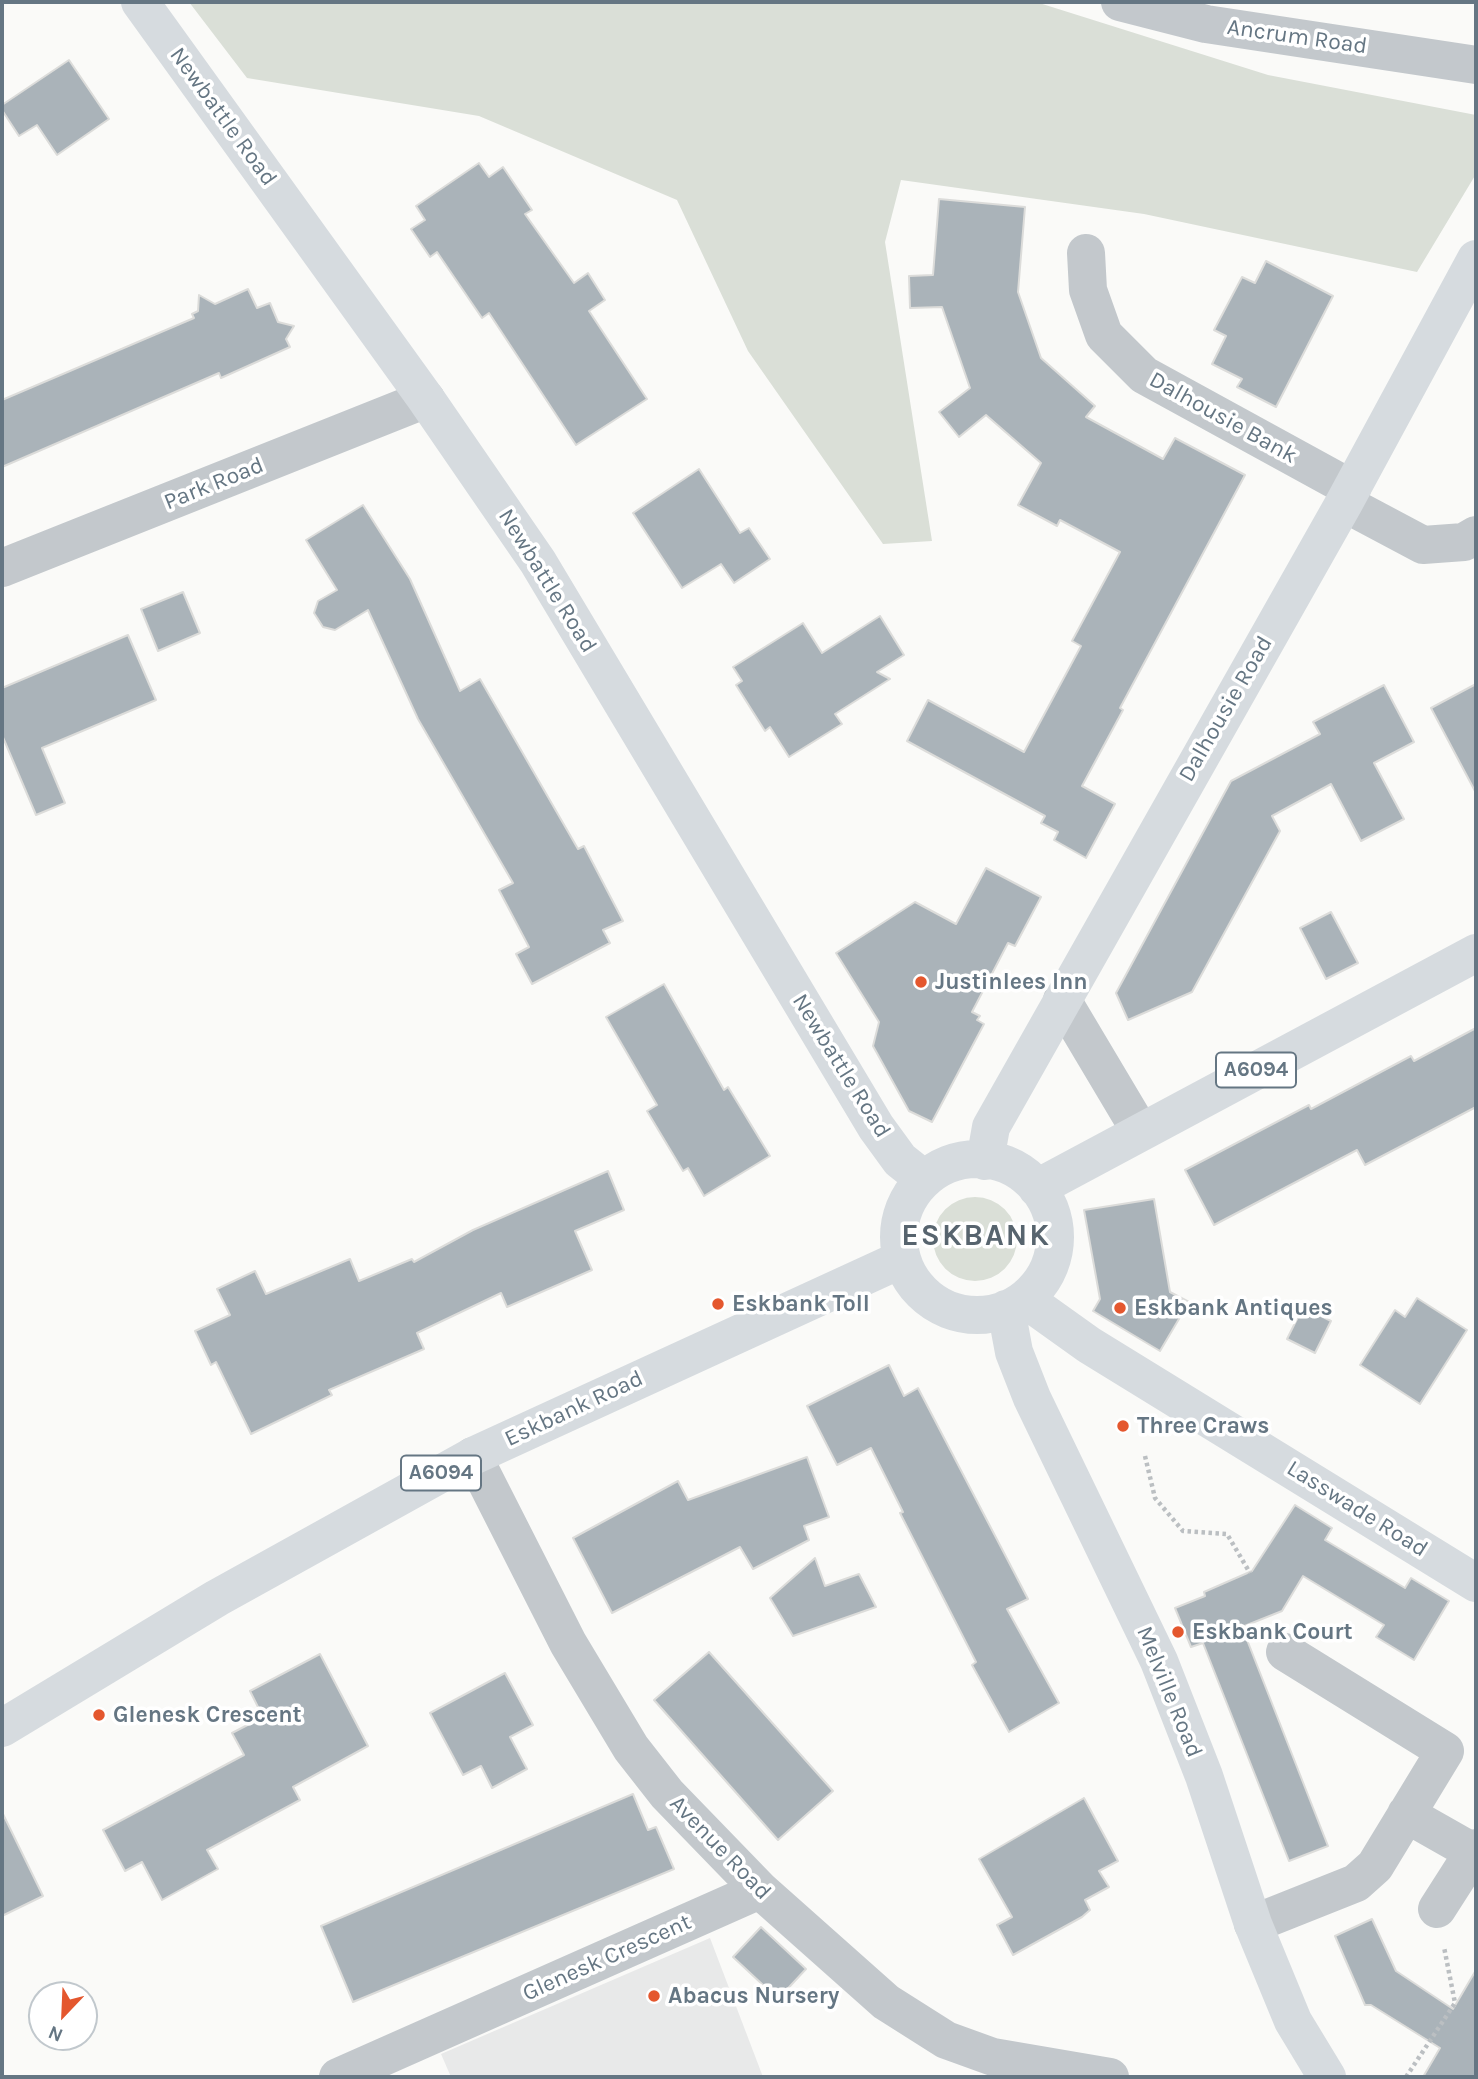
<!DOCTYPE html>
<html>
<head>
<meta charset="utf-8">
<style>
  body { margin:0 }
  #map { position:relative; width:1478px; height:2079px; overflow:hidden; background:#fafaf8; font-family:Karla,sans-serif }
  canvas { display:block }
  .frame { position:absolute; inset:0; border:4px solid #657683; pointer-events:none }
  .north { position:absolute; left:28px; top:1981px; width:70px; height:70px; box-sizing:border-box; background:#fff; border:2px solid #c1c8cd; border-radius:50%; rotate:203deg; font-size:19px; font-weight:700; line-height:28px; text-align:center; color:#657683 }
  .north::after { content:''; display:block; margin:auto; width:24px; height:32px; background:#e4572e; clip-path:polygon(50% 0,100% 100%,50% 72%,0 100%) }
</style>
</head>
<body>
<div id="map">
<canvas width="1478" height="2079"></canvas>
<div class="frame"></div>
<div class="north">N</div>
</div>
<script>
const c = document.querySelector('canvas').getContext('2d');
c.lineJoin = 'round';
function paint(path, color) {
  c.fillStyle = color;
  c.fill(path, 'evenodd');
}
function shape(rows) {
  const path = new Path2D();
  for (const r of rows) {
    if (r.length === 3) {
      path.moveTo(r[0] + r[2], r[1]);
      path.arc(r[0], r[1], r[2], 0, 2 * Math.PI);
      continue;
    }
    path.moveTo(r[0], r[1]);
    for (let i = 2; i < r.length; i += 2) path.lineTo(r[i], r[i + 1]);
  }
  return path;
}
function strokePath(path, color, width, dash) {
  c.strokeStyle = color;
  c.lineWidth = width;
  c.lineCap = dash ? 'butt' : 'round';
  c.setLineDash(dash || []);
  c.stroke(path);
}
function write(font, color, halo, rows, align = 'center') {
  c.font = font + ' Karla,sans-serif';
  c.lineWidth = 7;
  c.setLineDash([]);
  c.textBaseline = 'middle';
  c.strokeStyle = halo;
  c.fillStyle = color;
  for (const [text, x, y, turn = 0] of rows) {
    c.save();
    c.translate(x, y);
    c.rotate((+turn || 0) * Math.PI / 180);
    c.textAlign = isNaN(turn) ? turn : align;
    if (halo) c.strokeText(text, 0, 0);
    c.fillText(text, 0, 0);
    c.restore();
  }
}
const built = shape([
  [710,1938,763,2077,451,2077,441,2054]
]);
const green = shape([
  [189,2,1036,2,1268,75,1476,115,1476,174,1417,272,1144,214,901,180,885,242,932,541,883,544,748,351,677,200,479,116,247,78],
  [975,1239,42]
]);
const building = shape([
  [69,60,109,119,57,155,37,125,19,136,2,110,2,105,69,60],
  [479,163,489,177,503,167,532,210,525,214,574,283,588,273,605,300,589,311,647,399,576,445,489,313,482,318,437,252,430,257,411,229,425,220,416,206,479,163],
  [939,199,1025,207,1018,292,1041,358,1095,406,1086,417,1163,459,1175,438,1245,475,1120,708,1123,710,1082,786,1115,804,1086,858,1054,840,1058,832,1041,823,1045,816,907,741,928,700,1024,752,1081,646,1072,641,1120,552,1060,520,1057,526,1018,505,1041,463,986,415,959,437,939,412,970,388,942,307,910,308,909,276,933,275,939,199],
  [1266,261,1333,296,1276,407,1237,387,1242,379,1212,364,1226,336,1214,330,1242,277,1255,283,1266,261],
  [248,289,257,308,270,303,278,322,294,326,286,339,290,347,221,378,219,373,2,467,2,400,194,318,192,314,198,311,199,295,215,304,248,289],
  [699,469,740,533,749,528,770,559,734,583,721,564,682,588,633,513,699,469],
  [363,505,410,579,460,691,480,679,578,849,584,846,623,921,603,930,610,943,532,984,516,954,529,947,499,890,513,883,418,719,368,610,335,630,323,627,314,613,318,601,337,590,306,540,363,505],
  [183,592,200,633,158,651,141,609,183,592],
  [880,616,904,655,877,672,890,679,835,714,842,724,789,757,770,727,765,731,736,685,742,681,733,667,803,623,822,653,880,616],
  [128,635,156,700,42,748,65,803,36,815,2,735,2,688,128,635],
  [1476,684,1476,793,1431,708,1476,684],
  [1384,685,1414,742,1374,763,1404,819,1361,841,1331,784,1272,816,1280,831,1192,992,1128,1020,1116,993,1231,781,1320,734,1313,722,1384,685],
  [986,868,1041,897,1015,946,1008,943,972,1012,980,1016,977,1020,984,1024,932,1122,909,1111,873,1046,879,1022,836,953,915,902,956,924,986,868],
  [1331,912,1358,963,1326,979,1300,928,1331,912],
  [664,984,724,1090,728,1087,770,1156,704,1196,688,1168,683,1171,647,1111,657,1105,606,1017,664,984],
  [1476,1028,1476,1107,1365,1165,1357,1150,1214,1225,1185,1170,1309,1105,1311,1109,1411,1056,1414,1061,1476,1028],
  [608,1171,624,1210,575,1231,592,1270,507,1307,501,1293,417,1333,424,1349,329,1390,332,1395,251,1434,216,1362,211,1365,195,1331,230,1315,217,1289,255,1271,266,1294,350,1259,359,1281,412,1259,414,1262,473,1230,608,1171],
  [1154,1199,1170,1292,1189,1302,1160,1351,1093,1311,1100,1299,1084,1210,1154,1199],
  [1417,1298,1467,1330,1420,1404,1360,1365,1395,1310,1405,1317,1417,1298],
  [1303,1307,1331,1321,1315,1353,1287,1339,1303,1307],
  [889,1365,904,1396,918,1388,1028,1599,1007,1609,1059,1703,1009,1732,972,1665,976,1662,900,1513,903,1512,871,1448,837,1465,807,1406,889,1365],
  [807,1457,829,1517,804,1526,809,1540,753,1569,740,1547,612,1613,573,1538,678,1481,688,1500,807,1457],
  [1295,1505,1332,1528,1325,1540,1405,1588,1411,1578,1449,1601,1414,1660,1376,1637,1384,1625,1303,1576,1282,1611,1242,1627,1328,1846,1289,1861,1203,1643,1191,1647,1175,1608,1205,1596,1204,1592,1252,1571,1295,1505],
  [815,1558,825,1586,859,1574,876,1607,793,1636,770,1598,815,1558],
  [709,1652,833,1791,778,1840,654,1700,709,1652],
  [320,1654,368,1746,293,1787,300,1800,207,1850,218,1869,162,1900,142,1862,125,1871,103,1830,244,1755,232,1733,263,1717,250,1691,320,1654],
  [505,1673,533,1725,510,1737,527,1769,492,1788,481,1766,463,1775,430,1713,505,1673],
  [633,1794,648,1830,656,1827,674,1869,353,2002,321,1926,633,1794],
  [1084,1798,1118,1861,1099,1871,1109,1887,1085,1900,1090,1910,1082,1917,1013,1955,997,1925,1012,1917,979,1859,1084,1798],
  [2,1812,43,1896,2,1916,2,1812],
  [1372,1919,1396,1971,1453,2009,1476,1970,1476,2077,1423,2077,1440,2048,1371,2005,1365,2005,1335,1936,1372,1919],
  [761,1927,806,1969,778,1999,733,1957,761,1927]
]);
const path = shape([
  [1145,1456,1155,1498,1183,1531,1227,1534,1250,1573],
  [1406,2077,1455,2003,1444,1947]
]);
const minor = shape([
  [1120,2,1206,24,1476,65],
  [1086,253,1088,290,1104,335,1144,375,1352,489],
  [1344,503,1423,545,1464,542,1476,535],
  [2,568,426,399],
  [1062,1000,1140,1131],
  [473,1456,568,1643,631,1748,667,1794,760,1890,886,2002,946,2040,993,2057,1110,2077],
  [1406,1814,1473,1852],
  [1437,1909,1476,1848],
  [1253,1924,1356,1883,1375,1866,1445,1751,1285,1652],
  [338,2077,760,1890]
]);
const major = shape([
  [140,2,426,399,538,562,876,1127,900,1160,924,1179],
  [977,1237,78],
  [985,1161,991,1127,1344,503,1476,259],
  [1037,1188,1476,953],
  [1026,1300,1089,1345,1476,1583],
  [1006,1309,1014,1352,1032,1398,1159,1661,1204,1776,1253,1924,1293,2021,1327,2077],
  [2,1728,217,1598,473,1456,902,1259]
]);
const markers = [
  [921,982,7,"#e4572e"],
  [718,1304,7,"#e4572e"],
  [1120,1308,7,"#e4572e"],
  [1123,1426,7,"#e4572e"],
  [1178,1632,7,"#e4572e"],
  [99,1715,7,"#e4572e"],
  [654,1996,7,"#e4572e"]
];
const shields = [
  [1256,1070,80],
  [441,1473,80]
];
const shieldNames = [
  ["A6094",1256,1070],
  ["A6094",441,1473]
];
const streetNames = [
  ["Ancrum Road",1297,37,8],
  ["Newbattle Road",223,117,54],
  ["Dalhousie Bank",1223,418,29],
  ["Park Road",214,484,-22],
  ["Newbattle Road",547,581,58],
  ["Dalhousie Road",1226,709,-60],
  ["Newbattle Road",841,1066,58],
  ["Eskbank Road",574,1409,-25],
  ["Lasswade Road",1357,1509,32],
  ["Melville Road",1169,1692,68],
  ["Avenue Road",720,1848,46],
  ["Glenesk Crescent",607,1958,-24]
];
const poiNames = [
  ["Justinlees Inn",935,982],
  ["Eskbank Toll",732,1304],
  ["Eskbank Antiques",1134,1308],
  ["Three Craws",1137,1426],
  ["Eskbank Court",1192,1632],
  ["Glenesk Crescent",113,1715],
  ["Abacus Nursery",668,1996]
];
const districtNames = [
  ["ESKBANK",976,1236]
];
paint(built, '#e8e9e9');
paint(green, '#dadfd7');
paint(building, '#aab3b9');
strokePath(building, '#dcdcda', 2);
strokePath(path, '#bbbfc2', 4.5, [3.5, 3.5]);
strokePath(minor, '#c3c8cc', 38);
strokePath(major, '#d6dbdf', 38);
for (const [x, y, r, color] of markers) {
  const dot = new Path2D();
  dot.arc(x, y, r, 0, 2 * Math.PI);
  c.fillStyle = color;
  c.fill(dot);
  strokePath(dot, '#fff', 2.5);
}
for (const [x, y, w] of shields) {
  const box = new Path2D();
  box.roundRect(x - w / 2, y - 17.5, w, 35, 5);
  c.fillStyle = '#fff';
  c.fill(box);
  strokePath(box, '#657683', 2);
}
write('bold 21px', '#657683', null, shieldNames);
write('23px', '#657683', '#fff', streetNames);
write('bold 23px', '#657683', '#fff', poiNames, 'left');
c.letterSpacing = '2px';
write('bold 30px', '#57646e', '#fff', districtNames);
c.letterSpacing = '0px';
</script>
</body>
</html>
